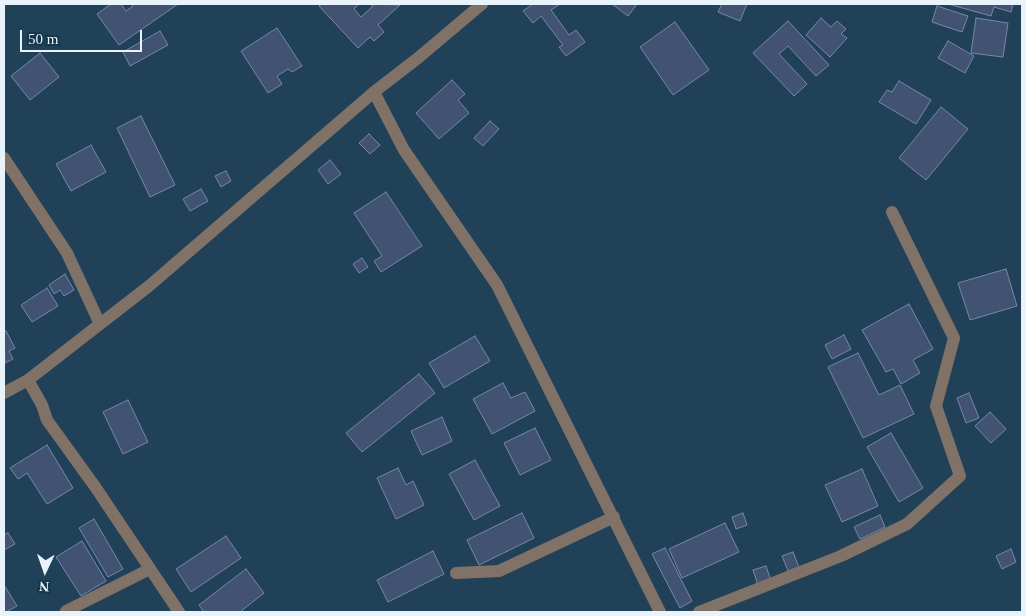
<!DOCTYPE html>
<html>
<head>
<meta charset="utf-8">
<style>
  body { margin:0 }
  #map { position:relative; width:1026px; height:616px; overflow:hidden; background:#214159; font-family:"Times New Roman",serif }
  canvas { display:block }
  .frame { position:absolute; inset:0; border:5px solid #e8f3fc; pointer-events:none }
  .north { position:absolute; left:20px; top:546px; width:50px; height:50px; -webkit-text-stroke:4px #16364d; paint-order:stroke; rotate:183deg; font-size:14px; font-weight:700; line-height:20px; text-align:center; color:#e8f3fc }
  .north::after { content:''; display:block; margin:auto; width:18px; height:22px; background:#e8f3fc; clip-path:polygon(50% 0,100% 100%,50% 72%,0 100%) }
  .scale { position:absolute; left:20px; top:30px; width:122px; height:22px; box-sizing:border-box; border:2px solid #e8f3fc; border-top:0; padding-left:6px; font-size:15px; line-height:18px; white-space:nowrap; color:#e8f3fc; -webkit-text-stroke:4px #16364d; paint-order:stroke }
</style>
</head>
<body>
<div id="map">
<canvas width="1026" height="616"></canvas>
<div class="frame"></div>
<div class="north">N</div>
<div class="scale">50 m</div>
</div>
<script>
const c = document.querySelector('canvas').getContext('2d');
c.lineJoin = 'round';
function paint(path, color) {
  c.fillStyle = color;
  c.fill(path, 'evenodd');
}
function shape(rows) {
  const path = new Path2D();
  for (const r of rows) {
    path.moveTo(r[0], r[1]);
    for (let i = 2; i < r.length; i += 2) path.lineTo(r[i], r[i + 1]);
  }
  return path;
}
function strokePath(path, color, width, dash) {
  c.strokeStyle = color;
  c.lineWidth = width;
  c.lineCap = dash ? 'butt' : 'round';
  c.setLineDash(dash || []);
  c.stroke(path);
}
const building = shape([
  [111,4,121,4,126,11,133,6,131,4,178,4,119,45,97,14,111,4],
  [322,4,359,4,354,9,361,17,373,6,370,4,400,5,378,25,384,32,374,41,370,37,358,48,319,6,322,4],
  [533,4,560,4,551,10,569,35,576,30,585,42,566,56,559,47,563,45,541,16,533,23,523,11,533,4],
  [612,4,637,4,628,16,612,4],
  [722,4,747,4,740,21,718,12,722,4],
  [948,4,1013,4,1011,12,994,7,991,16,948,4],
  [937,6,968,16,962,32,932,22,937,6],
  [821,18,831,27,837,21,846,29,841,34,847,38,830,57,806,35,821,18],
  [976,18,1008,23,1003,57,971,53,976,18],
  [788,21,829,65,816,76,788,46,779,54,807,84,794,96,753,53,788,21],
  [675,22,709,70,673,95,640,47,675,22],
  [277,28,302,66,292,72,288,69,277,76,282,84,268,93,241,51,277,28],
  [160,31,168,45,130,66,123,52,160,31],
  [948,41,974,56,965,73,938,58,948,41],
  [40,53,59,77,30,100,11,76,40,53],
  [452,80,465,94,458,100,469,113,439,139,416,113,452,80],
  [899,81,931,100,916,124,879,102,887,90,892,92,899,81],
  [941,107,968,129,926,180,899,158,941,107],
  [141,116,175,185,150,197,117,128,141,116],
  [490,121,499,129,483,146,474,138,490,121],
  [369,134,380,145,370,154,359,143,369,134],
  [91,145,106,172,71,191,56,164,91,145],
  [330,160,341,174,328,184,318,170,330,160],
  [226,171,231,181,221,187,215,176,226,171],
  [201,189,208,201,190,211,183,199,201,189],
  [386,192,422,246,381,272,374,261,382,256,354,213,386,192],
  [362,258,368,267,359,273,353,264,362,258],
  [1006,269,1017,306,970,320,958,283,1006,269],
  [65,274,74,290,64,296,60,290,54,294,49,285,65,274],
  [47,288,58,306,32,322,21,305,47,288],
  [909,304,933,349,913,360,920,373,901,384,893,369,886,372,862,330,909,304],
  [6,331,15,348,9,351,13,359,5,363,4,333,6,331],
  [844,335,851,349,832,359,825,345,844,335],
  [475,336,490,361,444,388,429,363,475,336],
  [858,353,879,395,900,385,914,414,863,438,828,367,858,353],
  [419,374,435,393,362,452,346,433,419,374],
  [503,383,511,398,525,392,535,411,492,434,473,399,503,383],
  [969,393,979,418,966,423,957,398,969,393],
  [128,400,148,442,123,454,103,412,128,400],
  [990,412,1006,429,991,443,975,426,990,412],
  [442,417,452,441,422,455,411,431,442,417],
  [535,428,551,460,520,475,504,443,535,428],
  [891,433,923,488,899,502,867,447,891,433],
  [47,445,73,488,47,504,27,473,18,479,10,468,47,445],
  [475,460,500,506,474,520,449,474,475,460],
  [398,468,406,485,413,481,424,505,396,519,377,478,398,468],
  [862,469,878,506,842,522,825,485,862,469],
  [522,513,534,538,479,565,467,540,522,513],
  [743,513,747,525,736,529,732,517,743,513],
  [880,515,885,527,860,539,854,527,880,515],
  [94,519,123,569,108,577,79,528,94,519],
  [725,523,739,552,682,578,669,549,725,523],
  [8,533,15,544,4,550,4,535,8,533],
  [226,536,241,558,191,592,176,569,226,536],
  [82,541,106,581,81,596,56,557,82,541],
  [665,548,692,601,680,608,652,554,665,548],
  [1011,549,1016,562,1002,569,996,556,1011,549],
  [433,551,444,574,388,602,377,580,433,551],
  [793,552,799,567,788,571,782,556,793,552],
  [766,566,771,581,758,585,753,570,766,566],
  [246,569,264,593,240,612,204,612,199,605,246,569],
  [4,585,17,606,6,612,4,612,4,585]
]);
const minor = shape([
  [374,92,404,150,497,285,660,612],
  [4,158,67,253,99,322],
  [28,380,42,405,47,420,96,488,179,612],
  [4,393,28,380,149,286,374,92,418,58,482,4],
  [456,573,499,571,614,517],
  [66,611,150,569],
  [699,612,841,556,907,524,960,476,936,406,954,338,892,212]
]);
paint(building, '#425271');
strokePath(building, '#7588aa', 1);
strokePath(minor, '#807266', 12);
</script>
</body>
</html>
